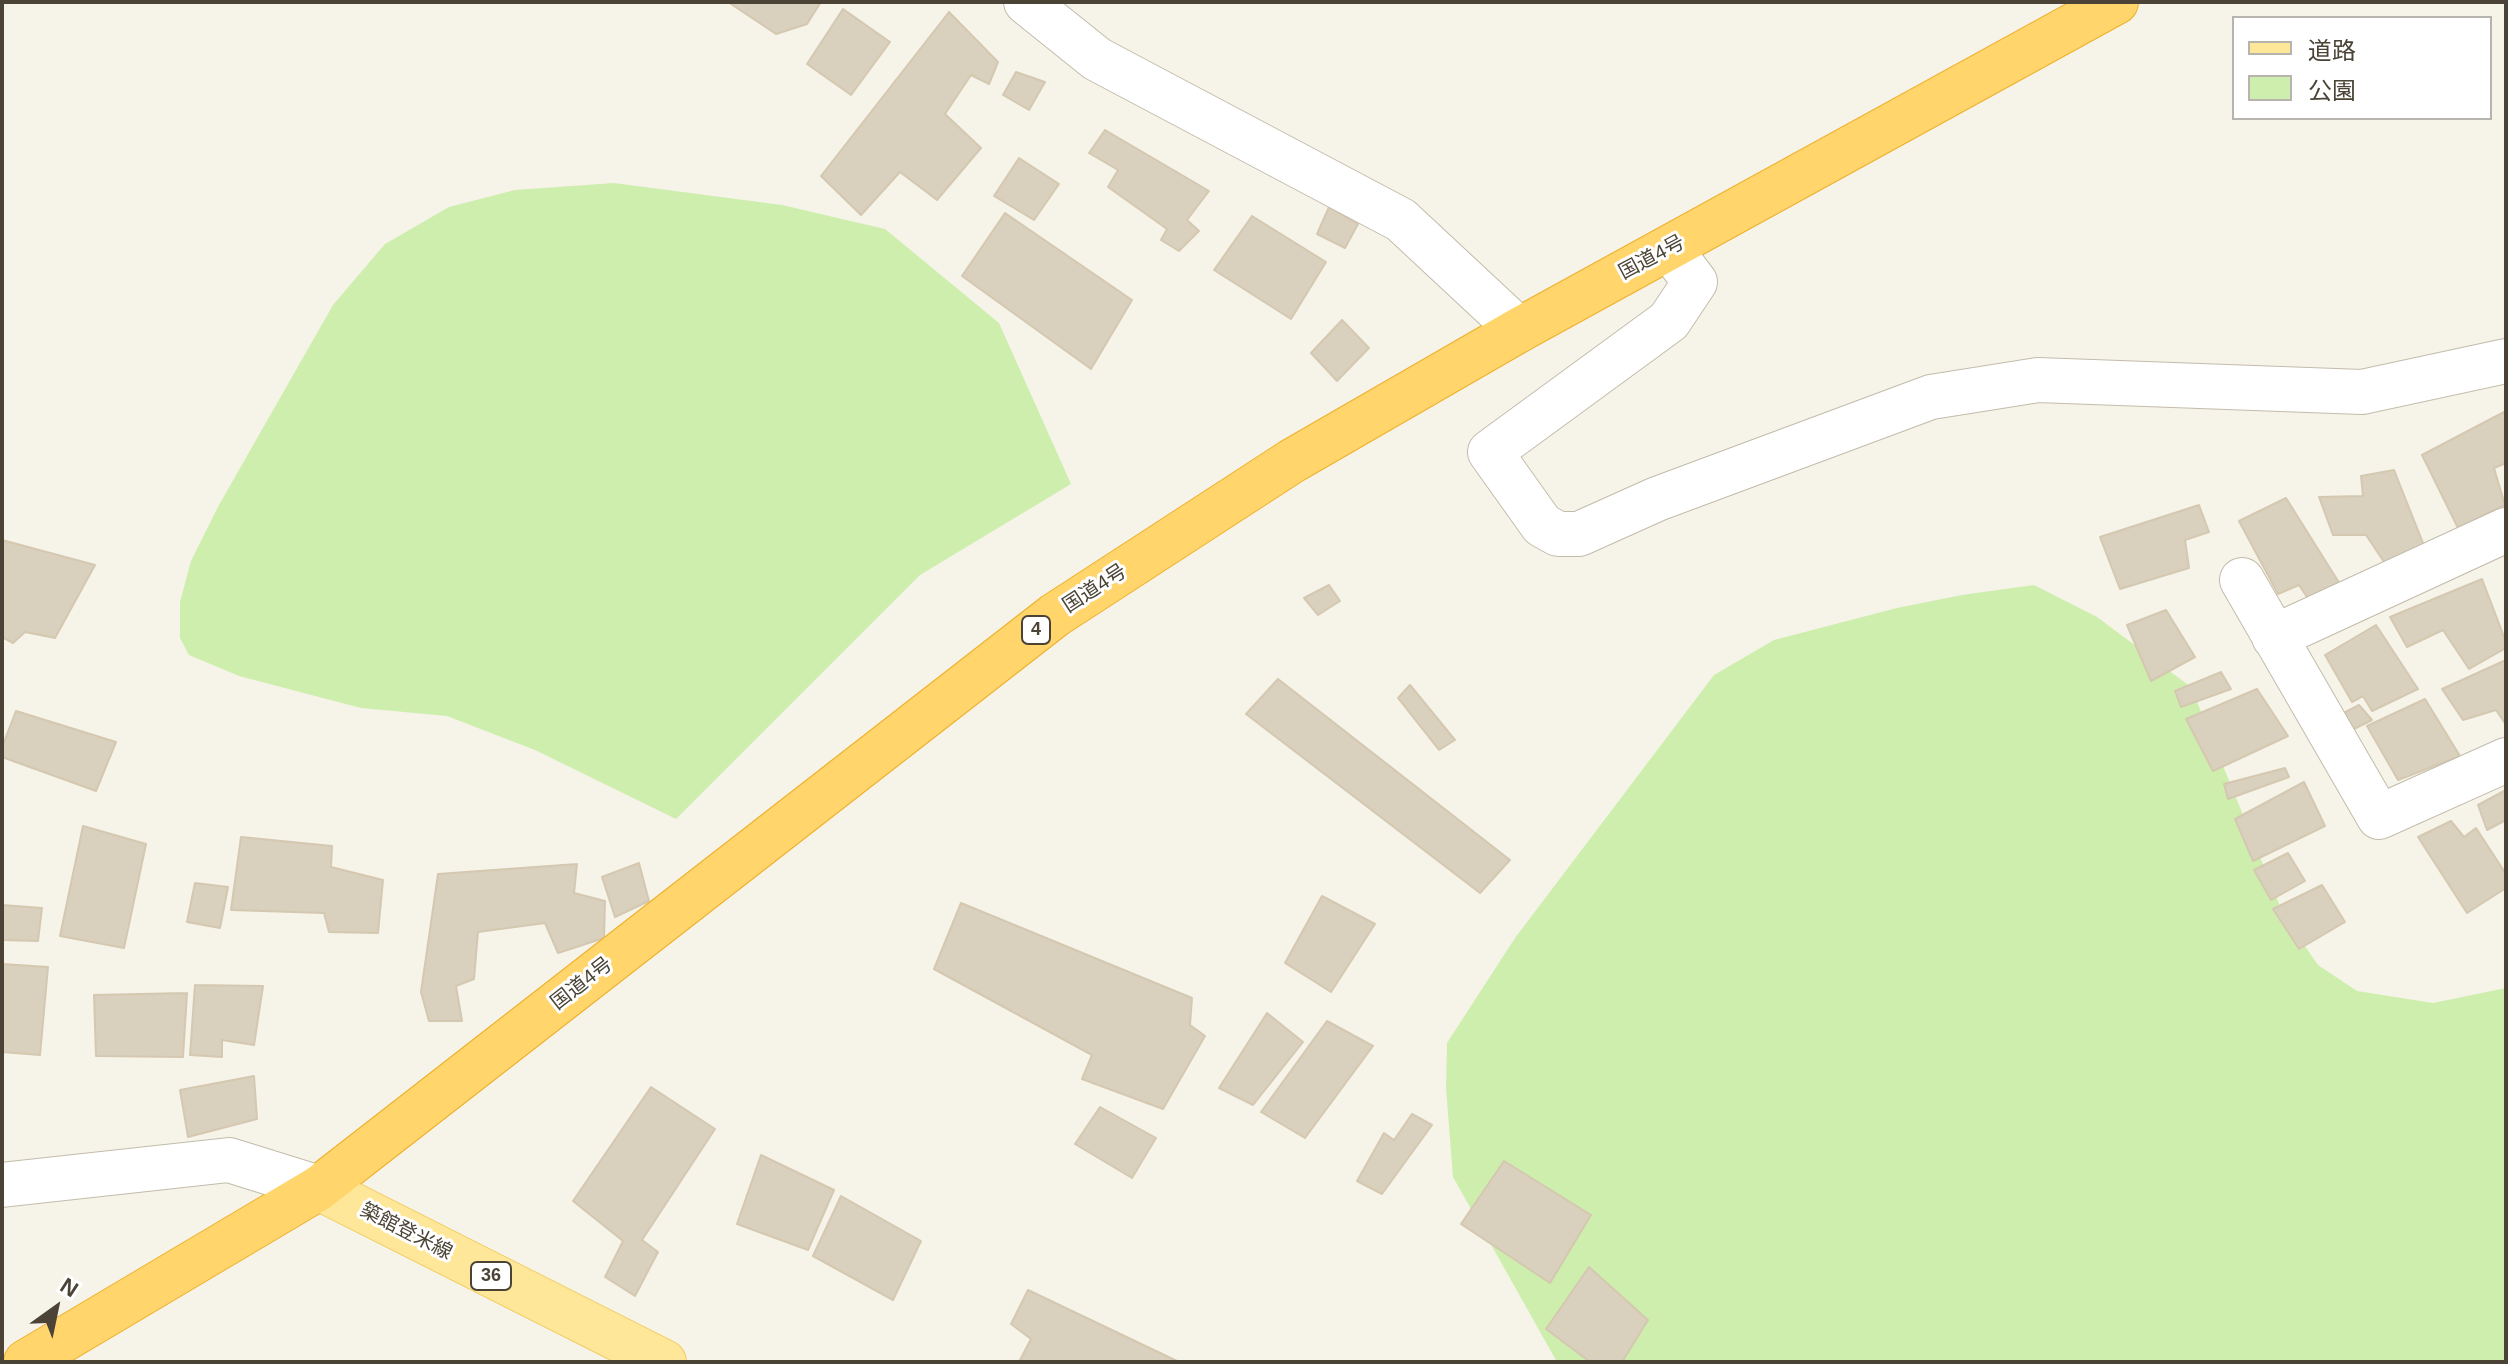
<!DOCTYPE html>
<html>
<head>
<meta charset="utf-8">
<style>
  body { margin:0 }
  #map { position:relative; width:2508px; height:1364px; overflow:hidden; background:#f6f3e9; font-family:Helvetica,"Noto Sans JP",sans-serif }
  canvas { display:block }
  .frame { position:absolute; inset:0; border:4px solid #4b4436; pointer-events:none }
  .legend { position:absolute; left:2232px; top:16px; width:260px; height:104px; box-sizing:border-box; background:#fff; border:2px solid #b7b4af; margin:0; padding:10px 14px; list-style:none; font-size:24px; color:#4b4436 }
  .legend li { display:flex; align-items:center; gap:16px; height:40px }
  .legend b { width:40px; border:2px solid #b7b4af }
  .north { position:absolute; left:16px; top:1268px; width:80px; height:80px; -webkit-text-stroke:6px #fff; paint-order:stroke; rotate:33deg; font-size:22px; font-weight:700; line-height:32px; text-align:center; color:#4b4436 }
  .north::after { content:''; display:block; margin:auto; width:28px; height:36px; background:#4b4436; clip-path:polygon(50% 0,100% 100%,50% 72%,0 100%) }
</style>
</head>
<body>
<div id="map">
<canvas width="2508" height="1364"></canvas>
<div class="frame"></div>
<ul class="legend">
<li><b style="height:10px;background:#ffe79a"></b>道路</li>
<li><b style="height:22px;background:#ceeeae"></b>公園</li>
</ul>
<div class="north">N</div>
</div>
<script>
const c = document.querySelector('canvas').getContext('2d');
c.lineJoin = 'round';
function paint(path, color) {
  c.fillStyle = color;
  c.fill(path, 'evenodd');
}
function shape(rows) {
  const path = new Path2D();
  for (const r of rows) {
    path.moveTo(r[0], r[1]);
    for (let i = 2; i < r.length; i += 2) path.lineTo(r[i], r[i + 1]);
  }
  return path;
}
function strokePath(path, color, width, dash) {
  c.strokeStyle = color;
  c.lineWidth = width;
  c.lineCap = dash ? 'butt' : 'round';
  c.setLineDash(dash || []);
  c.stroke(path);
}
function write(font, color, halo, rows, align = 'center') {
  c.font = font + ' Helvetica,"Noto Sans JP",sans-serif';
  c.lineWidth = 6;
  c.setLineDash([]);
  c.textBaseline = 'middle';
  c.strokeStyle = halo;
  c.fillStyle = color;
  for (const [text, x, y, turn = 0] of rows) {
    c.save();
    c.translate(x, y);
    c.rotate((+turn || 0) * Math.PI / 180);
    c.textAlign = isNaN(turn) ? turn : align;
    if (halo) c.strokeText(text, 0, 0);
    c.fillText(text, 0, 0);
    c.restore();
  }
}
const green = shape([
  [614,183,782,205,885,229,999,323,1071,484,920,575,676,819,535,750,447,716,361,708,239,676,189,655,180,638,180,602,191,561,219,505,333,305,385,244,449,207,515,190],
  [2034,585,2097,617,2191,687,2284,916,2318,965,2357,991,2433,1003,2506,988,2506,1362,1557,1362,1453,1177,1446,1088,1447,1043,1515,938,1714,675,1774,640,1897,608,1962,595]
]);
const building = shape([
  [728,2,821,2,807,24,776,34,728,2],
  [843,9,890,42,851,95,807,64,843,9],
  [949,12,998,62,989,84,971,75,945,114,981,148,937,200,900,172,861,215,821,176,949,12],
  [1016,72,1045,82,1029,110,1003,95,1016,72],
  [1105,130,1209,191,1187,220,1199,231,1179,251,1161,240,1167,229,1108,187,1118,170,1089,153,1105,130],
  [1019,158,1059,184,1034,220,994,196,1019,158],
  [1329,207,1358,224,1345,248,1317,234,1329,207],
  [1005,213,1132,300,1091,369,962,276,1005,213],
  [1252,216,1326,262,1291,319,1214,270,1252,216],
  [1342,320,1369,348,1337,381,1311,353,1342,320],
  [2506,411,2506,463,2494,468,2505,505,2458,528,2422,455,2506,411],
  [2394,470,2427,553,2388,568,2366,535,2333,535,2319,497,2363,496,2361,476,2394,470],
  [2286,498,2343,589,2313,606,2299,585,2278,594,2239,521,2286,498],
  [2199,505,2209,532,2185,540,2189,568,2120,589,2100,537,2199,505],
  [2,540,95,565,55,638,25,632,13,643,2,637,2,540],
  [2482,579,2506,642,2506,648,2469,669,2443,630,2407,647,2390,617,2482,579],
  [1329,585,1340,601,1318,615,1304,598,1329,585],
  [2166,610,2195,657,2151,681,2127,625,2166,610],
  [2376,625,2418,689,2372,711,2363,696,2352,702,2325,655,2376,625],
  [2506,660,2506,725,2496,710,2463,720,2442,689,2506,660],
  [2221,672,2231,689,2181,707,2175,691,2221,672],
  [1278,679,1510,860,1480,893,1246,714,1278,679],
  [1410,685,1455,740,1439,750,1398,698,1410,685],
  [2257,689,2288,736,2213,771,2186,719,2257,689],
  [2425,699,2460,756,2398,780,2367,726,2425,699],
  [2359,705,2372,720,2348,732,2338,716,2359,705],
  [16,711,116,742,96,791,2,757,2,747,16,711],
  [2285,768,2289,777,2228,799,2224,784,2285,768],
  [2304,782,2325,826,2253,861,2235,819,2304,782],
  [2506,790,2506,820,2487,830,2478,805,2506,790],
  [2451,821,2464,837,2476,828,2506,874,2506,888,2467,913,2418,837,2451,821],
  [83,826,146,844,124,948,60,936,83,826],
  [241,837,332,846,331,867,383,880,378,933,329,932,324,913,231,910,241,837],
  [2288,853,2305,881,2271,900,2254,870,2288,853],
  [639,863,649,901,615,917,602,877,639,863],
  [577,864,574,893,605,901,604,938,558,953,545,923,478,932,474,979,456,986,462,1021,429,1021,421,992,438,874,577,864],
  [195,883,228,887,220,928,187,922,195,883],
  [2322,885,2345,922,2299,949,2273,909,2322,885],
  [1322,896,1375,924,1331,992,1285,963,1322,896],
  [961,903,1192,998,1190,1025,1205,1036,1163,1109,1082,1079,1092,1055,934,969,961,903],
  [2,905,42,908,38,941,2,940,2,905],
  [2,964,48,967,40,1055,2,1052,2,964],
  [195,985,263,986,254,1045,222,1040,222,1057,190,1055,195,985],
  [187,993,183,1057,96,1056,94,995,187,993],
  [1267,1013,1303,1042,1253,1105,1219,1088,1267,1013],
  [1327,1021,1373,1046,1305,1138,1261,1112,1327,1021],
  [254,1076,257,1119,188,1137,180,1090,254,1076],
  [651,1087,715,1129,642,1240,658,1252,635,1296,605,1277,623,1241,573,1201,651,1087],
  [1100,1107,1156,1138,1132,1178,1075,1144,1100,1107],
  [1412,1114,1432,1125,1382,1194,1357,1181,1384,1133,1394,1140,1412,1114],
  [761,1155,834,1190,808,1250,737,1224,761,1155],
  [1504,1161,1591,1215,1550,1283,1461,1224,1504,1161],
  [841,1196,921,1241,893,1300,813,1256,841,1196],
  [1589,1267,1648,1320,1622,1362,1590,1362,1546,1329,1589,1267],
  [1028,1290,1179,1362,1019,1362,1031,1339,1011,1324,1028,1290]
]);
const minor = shape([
  [1026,2,1097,59,1401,220,1519,330],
  [1670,249,1695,282,1669,321,1490,452,1542,525,1558,534,1579,534,1657,499,1931,397,2038,380,2362,392,2506,361],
  [2242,580,2379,817,2506,760],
  [2274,637,2506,530],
  [2,1185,229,1160,319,1188]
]);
const major = shape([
  [319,1188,664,1362]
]);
const highway = shape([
  [26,1362,319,1188,1055,615,1292,461,1519,330,2116,2]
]);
const shields = [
  [1036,630,28],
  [491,1276,40]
];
const shieldNames = [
  ["4",1036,630],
  ["36",491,1276]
];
const streetNames = [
  ["国道4号",1652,258,-28],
  ["国道4号",1095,589,-33],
  ["国道4号",582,984,-38],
  ["築館登米線",406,1232,27]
];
paint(green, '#ceeeae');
paint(building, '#d9d0bd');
strokePath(building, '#d5c8b0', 2);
strokePath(minor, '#c3bcab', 46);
strokePath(major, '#f1cb5d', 46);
strokePath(highway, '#eeb02b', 46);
strokePath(minor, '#fff', 44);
strokePath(major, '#ffe79a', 44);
strokePath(highway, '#ffd56c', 44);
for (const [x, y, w] of shields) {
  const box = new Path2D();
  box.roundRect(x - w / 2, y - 14, w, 28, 6);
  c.fillStyle = '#fff';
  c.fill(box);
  strokePath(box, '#4b4436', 2);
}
write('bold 18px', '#4b4436', null, shieldNames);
write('20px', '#4b4436', '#fff', streetNames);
</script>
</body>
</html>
